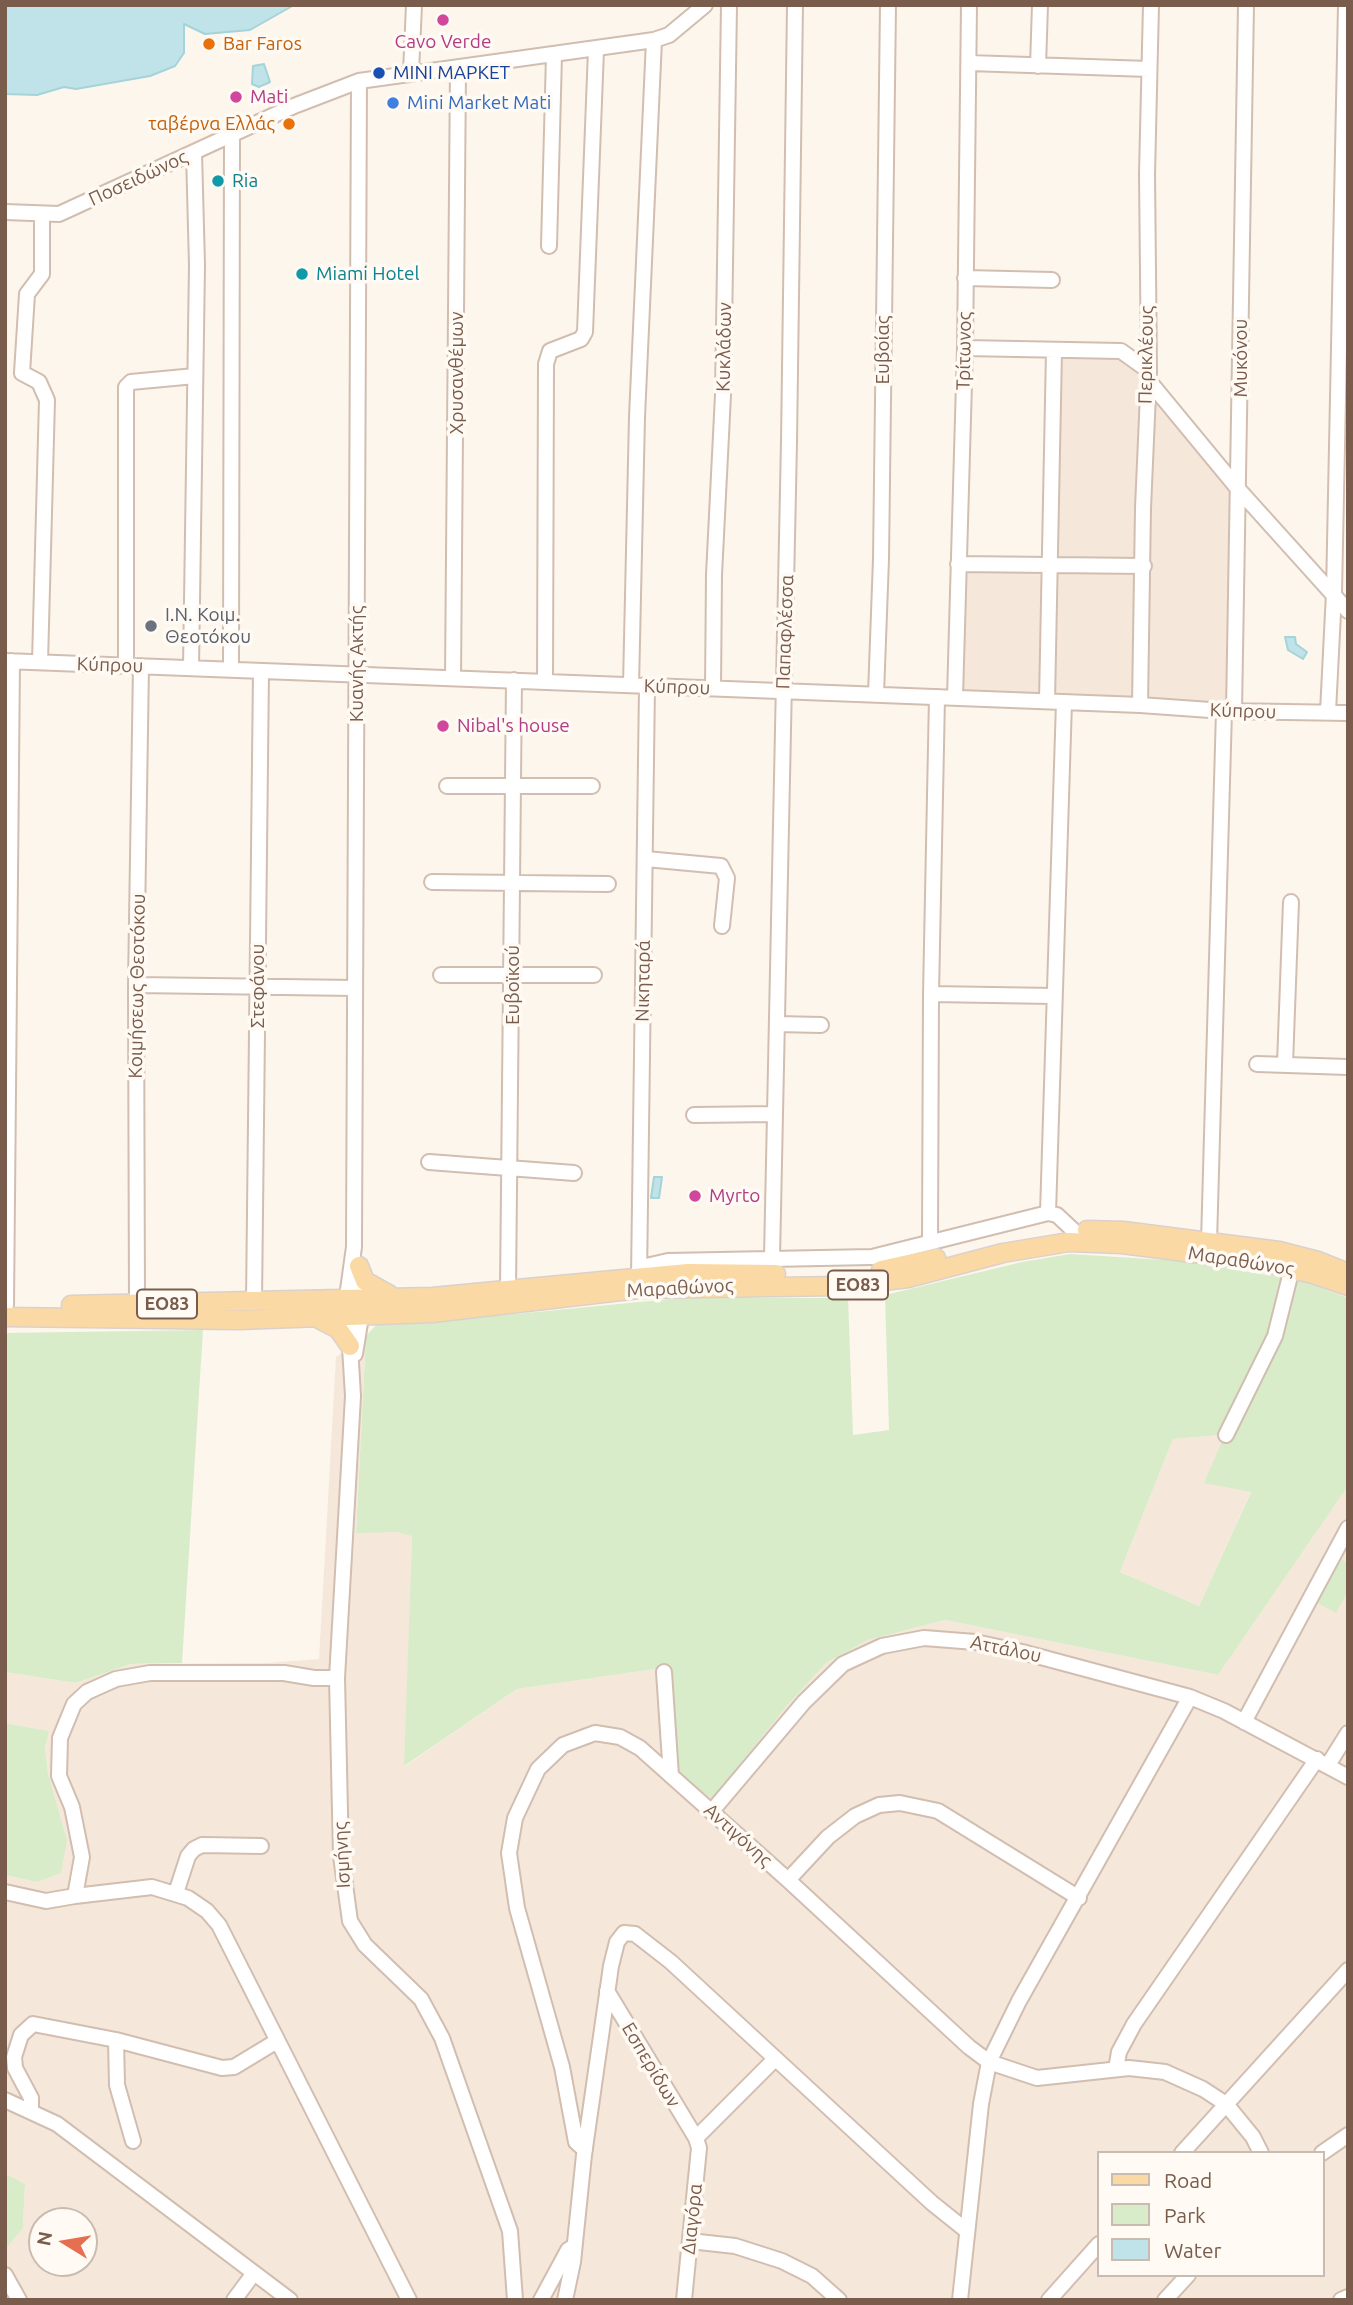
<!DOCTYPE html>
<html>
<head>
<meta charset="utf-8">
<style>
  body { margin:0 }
  #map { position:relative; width:1353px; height:2305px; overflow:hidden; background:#fdf6ec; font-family:Ubuntu,sans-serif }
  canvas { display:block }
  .frame { position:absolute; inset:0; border:7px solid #7a5c4d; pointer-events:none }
  .legend { position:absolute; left:1097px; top:2151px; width:228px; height:126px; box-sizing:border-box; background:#fffaf3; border:2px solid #cabbb1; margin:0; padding:9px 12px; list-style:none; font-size:21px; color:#7a5c4d }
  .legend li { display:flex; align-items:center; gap:14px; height:35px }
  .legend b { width:35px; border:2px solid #cabbb1 }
  .north { position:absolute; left:28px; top:2207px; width:70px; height:70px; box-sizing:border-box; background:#fffaf3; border:2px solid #cabbb1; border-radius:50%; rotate:281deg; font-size:19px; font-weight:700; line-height:28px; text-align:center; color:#7a5c4d }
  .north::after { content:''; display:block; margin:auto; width:24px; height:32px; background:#e76f51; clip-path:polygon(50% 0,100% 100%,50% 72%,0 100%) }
</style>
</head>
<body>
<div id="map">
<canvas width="1353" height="2305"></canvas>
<div class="frame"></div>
<ul class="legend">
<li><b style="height:9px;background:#fbd9a5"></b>Road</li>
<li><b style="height:19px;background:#d8ecc9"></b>Park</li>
<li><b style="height:19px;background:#bfe3e8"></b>Water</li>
</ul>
<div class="north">N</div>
</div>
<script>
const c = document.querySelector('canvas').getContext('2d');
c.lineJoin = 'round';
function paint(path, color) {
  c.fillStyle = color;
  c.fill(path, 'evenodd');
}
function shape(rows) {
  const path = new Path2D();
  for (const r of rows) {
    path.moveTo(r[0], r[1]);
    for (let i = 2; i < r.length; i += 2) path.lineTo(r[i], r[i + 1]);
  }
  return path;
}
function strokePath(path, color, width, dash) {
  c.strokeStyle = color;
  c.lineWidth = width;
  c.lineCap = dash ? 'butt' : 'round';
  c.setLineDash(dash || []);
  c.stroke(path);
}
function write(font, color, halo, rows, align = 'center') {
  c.font = font + ' Ubuntu,sans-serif';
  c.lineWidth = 7;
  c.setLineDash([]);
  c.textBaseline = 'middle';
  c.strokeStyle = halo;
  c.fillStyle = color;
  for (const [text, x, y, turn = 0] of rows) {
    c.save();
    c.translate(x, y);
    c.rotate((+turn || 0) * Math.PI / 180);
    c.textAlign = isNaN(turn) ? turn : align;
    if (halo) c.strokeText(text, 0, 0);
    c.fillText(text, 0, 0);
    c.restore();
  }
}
const residential = shape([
  [1060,356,1120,357,1139,373,1140,561,1057,560],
  [1152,405,1161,405,1233,491,1234,704,1147,704],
  [964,570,1051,570,1043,702,957,693],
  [1057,570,1142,571,1137,703,1051,702],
  [366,1336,356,1532,397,1532,412,1535,405,1766,517,1689,669,1667,677,1771,784,1709,826,1663,868,1640,945,1620,1218,1675,1348,1486,1348,2300,5,2300,5,2250,23,2228,25,2184,5,2173,5,1875,37,1882,67,1840,48,1773,45,1748,48,1731,5,1723,5,1672,76,1683,131,1664,266,1663,319,1659,336,1357],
  [1099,2153,1323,2153,1323,2275,1099,2275],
  [42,2221,84,2221,84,2263,42,2263],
  [1222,1435,1251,1491,1199,1606,1120,1572,1173,1439]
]);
const green = shape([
  [1070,1254,1181,1261,1286,1278,1273,1336,1222,1435,1173,1439,1120,1572,1199,1606,1251,1492,1204,1483,1223,1439,1226,1439,1268,1360,1293,1277,1348,1298,1348,1486,1218,1675,945,1620,868,1640,826,1663,784,1709,712,1799,677,1771,669,1667,517,1689,404,1766,412,1536,397,1532,356,1533,366,1336,377,1324,443,1321,681,1298,848,1298,853,1435,889,1430,885,1295,1022,1262],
  [203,1330,182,1663,131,1664,76,1683,5,1672,5,1333],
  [1339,1558,1348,1563,1348,1591,1336,1613,1314,1601],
  [5,1723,49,1731,45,1748,48,1773,67,1840,61,1873,37,1882,5,1875],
  [5,2173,25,2184,23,2228,5,2250]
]);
const water = shape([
  [5,5,294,5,250,30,205,34,184,24,184,53,175,66,150,76,76,89,64,87,37,95,5,94,5,5],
  [264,64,270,82,259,87,252,84,253,66,264,64],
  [1285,637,1295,637,1296,644,1307,652,1303,659,1288,650,1285,637],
  [654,1177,662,1177,659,1198,651,1198,654,1177]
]);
const minor = shape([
  [969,63,1149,69],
  [1038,66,1040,5],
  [411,72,414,5],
  [359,81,354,1247,347,1297,353,1396,337,1678,341,1856,350,1921,365,1945,421,1999,442,2038,510,2231,515,2300],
  [5,212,59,214,294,106,359,81,654,40,669,35,705,5],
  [549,246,554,55],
  [965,278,1052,280],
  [965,348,1121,351,1149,371],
  [1149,381,1239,490,1348,611],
  [958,564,1144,566],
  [5,661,1140,705,1224,711,1348,713],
  [40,662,47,400,39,382,22,373,27,294,42,274,42,215],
  [126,665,126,387,131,382,195,376],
  [191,668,197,265,194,153],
  [231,669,232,135],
  [453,678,458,67],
  [545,682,546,364,550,351,581,339,585,332,596,50],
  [631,685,637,417,654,40],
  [713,688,714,575,723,395,729,5],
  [876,694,881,559,888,5],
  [955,697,965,348,969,5],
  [1047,701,1054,351],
  [1140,705,1143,508,1149,371,1147,174,1151,5],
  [1234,711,1246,5],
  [1328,712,1334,593,1346,5],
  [447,786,592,786],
  [646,859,721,866,727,878,722,926],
  [432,882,608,884],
  [441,975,594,975],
  [136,985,355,988],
  [931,994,1054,996],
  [777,1024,821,1025],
  [1257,1064,1348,1067],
  [1285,1064,1291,902],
  [694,1115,775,1114],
  [429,1162,574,1173],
  [1048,1213,1064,702],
  [930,1241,931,994,937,697],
  [1209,1242,1224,711],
  [772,1258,789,442,795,5],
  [639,1277,647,686],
  [639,1277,646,1266,668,1261,872,1257,1048,1213,1057,1215,1073,1230],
  [508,1290,514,680],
  [254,1302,261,671],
  [6,1305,12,661],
  [137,1305,136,985,141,666],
  [355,1354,360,1323,359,1269],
  [1226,1435,1275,1336,1292,1268],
  [664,1672,671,1776],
  [1244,1722,1348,1528],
  [1328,1765,1348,1733],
  [712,1811,804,1702,843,1664,882,1646,924,1638,975,1642,1022,1652,1190,1697,1224,1711,1348,1777],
  [788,1880,828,1837,855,1816,879,1805,900,1803,938,1811,1079,1898],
  [5,1892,46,1901,75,1896,82,1857,72,1807,59,1776,60,1738,74,1704,87,1692,116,1679,150,1673,284,1673,314,1678,337,1678],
  [176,1893,188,1856,194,1849,202,1845,261,1846],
  [75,1896,152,1887,188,1898,207,1911,219,1925,409,2300],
  [607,1991,696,2138,699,2148,684,2300],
  [116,2040,117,2085,133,2141],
  [1116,2069,1119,2052,1134,2024,1317,1759],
  [5,2100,57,2124,290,2300],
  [31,2110,31,2098,15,2068,14,2057,21,2035,33,2024,116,2040,222,2068,234,2067,277,2041],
  [696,2138,775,2059],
  [585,2150,576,2142,562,2067,517,1908,509,1853,515,1818,538,1769,563,1745,595,1733,620,1737,640,1748,788,1880,969,2047,989,2062,1037,2078,1129,2068,1165,2072,1203,2089,1226,2104,1253,2137,1261,2153],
  [1182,2153,1348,1970],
  [1322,2153,1348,2135],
  [690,2241,735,2246,782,2261,812,2276,839,2300],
  [5,2275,19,2300],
  [234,2300,254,2273],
  [541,2300,568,2250,574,2246],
  [565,2300,573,2262,584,2155,611,1966,617,1942,624,1933,635,1934,671,1962,932,2203,967,2231],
  [960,2300,981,2104,989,2062,1019,2001,1190,1697],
  [1049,2300,1099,2244],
  [1165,2300,1188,2275],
  [1341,2300,1348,2297]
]);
const major = shape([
  [1087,1230,1123,1231,1279,1251,1318,1261,1348,1273],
  [359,1266,365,1281,390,1295],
  [881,1270,936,1258],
  [71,1305,432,1297,688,1273,776,1274],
  [5,1317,239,1320,432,1313,638,1289,842,1286,908,1278,1003,1253,1069,1242,1122,1244,1256,1261,1313,1274,1348,1286],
  [315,1317,338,1329,350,1346]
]);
const markers = [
  [443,20,7,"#d1479c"],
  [209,44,7,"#e8710a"],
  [379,73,7,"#1a4fb4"],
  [236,97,7,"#d1479c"],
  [393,103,7,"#3f7fe0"],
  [289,124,7,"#e8710a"],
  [218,181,7,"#0f9aa8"],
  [302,274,7,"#0f9aa8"],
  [151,626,7,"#6b7280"],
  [443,726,7,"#d1479c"],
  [695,1196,7,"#d1479c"]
];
const shields = [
  [858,1285,60],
  [167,1304,60]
];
const shieldNames = [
  ["ΕΟ83",858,1285],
  ["ΕΟ83",167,1304]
];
const hotelNames = [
  ["Cavo Verde",443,42,"center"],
  ["Mati",250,97],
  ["Nibal's house",457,726],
  ["Myrto",709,1196]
];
const foodNames = [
  ["Bar Faros",223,44],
  ["ταβέρνα Ελλάς",275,124,"right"]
];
const transitNames = [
  ["ΜΙΝΙ ΜΑΡΚΕΤ",393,73]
];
const shopNames = [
  ["Mini Market Mati",407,103]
];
const streetNames = [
  ["Ποσειδώνος",138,178,-25],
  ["Κυκλάδων",724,347,-89],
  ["Ευβοίας",883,350,-90],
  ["Τρίτωνος",964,351,-89],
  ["Περικλέους",1146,355,-89],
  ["Μυκόνου",1241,358,-90],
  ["Χρυσανθέμων",457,373,-90],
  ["Παπαφλέσσα",785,632,-88],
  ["Κυανής Ακτής",357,664,-90],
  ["Κύπρου",110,665,2],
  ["Κύπρου",677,687,2],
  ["Κύπρου",1243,711,2],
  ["Νικηταρά",643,981,-89],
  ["Ευβοϊκού",513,985,-90],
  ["Κοιμήσεως Θεοτόκου",137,986,-89],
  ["Στεφάνου",258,986,-90],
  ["Μαραθώνος",1241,1261,9],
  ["Μαραθώνος",680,1288,-3],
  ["Αττάλου",1006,1649,12],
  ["Αντιγόνης",738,1835,42],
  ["Ισμήνης",342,1855,-93],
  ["Εσπερίδων",651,2065,59],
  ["Διαγόρα",692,2219,-84]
];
const cultureNames = [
  ["Ria",232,181],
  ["Miami Hotel",316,274]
];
const worshipNames = [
  ["Ι.Ν. Κοιμ.",165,615],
  ["Θεοτόκου",165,637]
];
paint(residential, '#f5e8da');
paint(green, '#d8ecc9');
paint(water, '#bfe3e8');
strokePath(water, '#a5d3da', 2);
strokePath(minor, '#d1beb0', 18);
strokePath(major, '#dad1cd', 21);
strokePath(minor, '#fff', 14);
strokePath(major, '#fbd9a5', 18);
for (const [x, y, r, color] of markers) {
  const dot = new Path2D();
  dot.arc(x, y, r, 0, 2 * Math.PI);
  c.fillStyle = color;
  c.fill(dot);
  strokePath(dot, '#fffaf3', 2.5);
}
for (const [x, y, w] of shields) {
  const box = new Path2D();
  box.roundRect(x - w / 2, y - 14.5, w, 29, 5);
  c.fillStyle = '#fffaf3';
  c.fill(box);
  strokePath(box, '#7a5c4d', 2);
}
write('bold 18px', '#7a5c4d', null, shieldNames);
write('19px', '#b23c85', '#fffaf3', hotelNames, 'left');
write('19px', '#c56008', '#fffaf3', foodNames, 'left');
write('19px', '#164399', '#fffaf3', transitNames, 'left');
write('19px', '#366cbe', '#fffaf3', shopNames, 'left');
write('19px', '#7a5c4d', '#fffaf3', streetNames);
write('19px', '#0d838f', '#fffaf3', cultureNames, 'left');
write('19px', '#5b616d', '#fffaf3', worshipNames, 'left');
</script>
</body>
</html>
